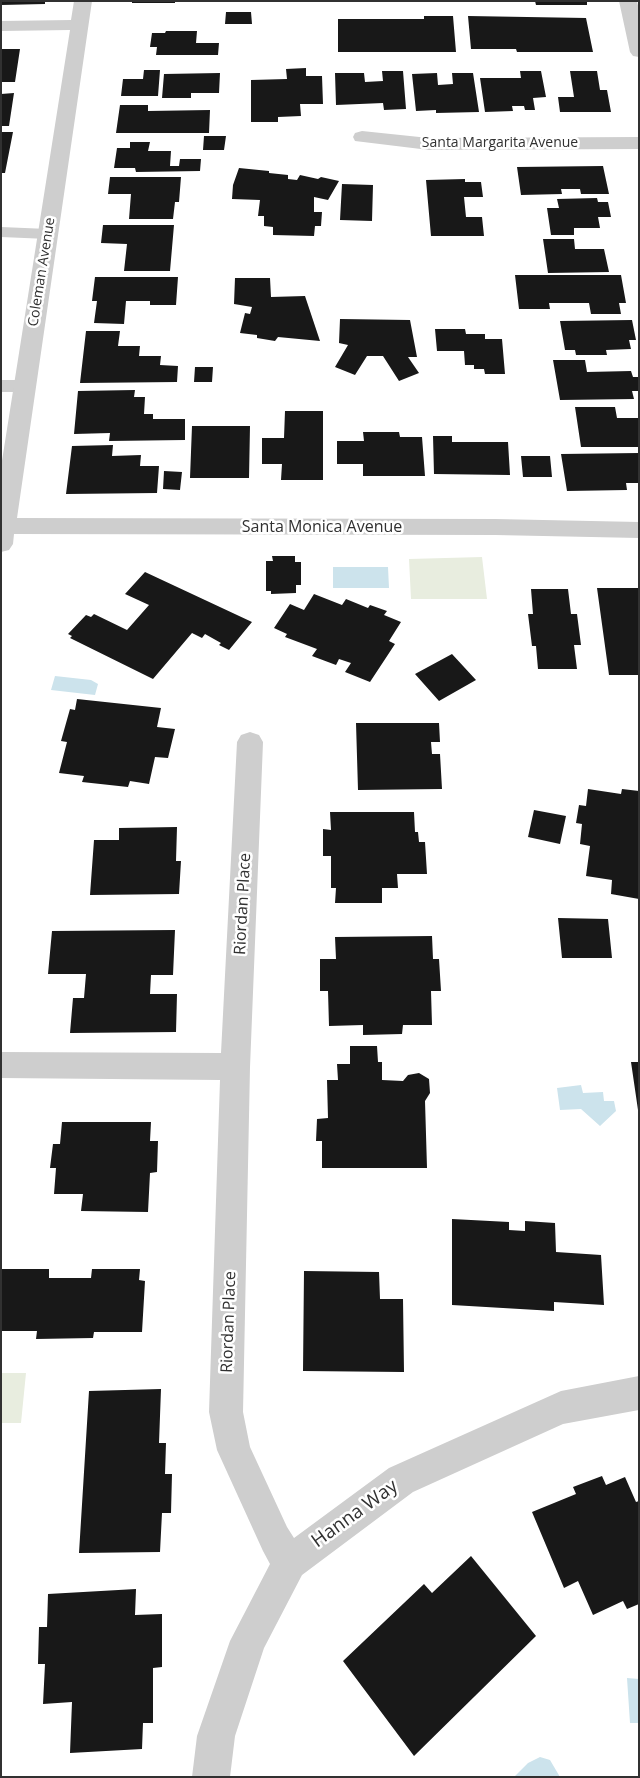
<!DOCTYPE html>
<html>
<head>
<meta charset="utf-8">
<style>
  body { margin:0 }
  #map { position:relative; width:640px; height:1778px; overflow:hidden; background:#fff; font-family:"Open Sans",sans-serif }
  canvas { display:block }
  .frame { position:absolute; inset:0; border:2px solid #313131; pointer-events:none }
</style>
</head>
<body>
<div id="map">
<canvas width="640" height="1778"></canvas>
<div class="frame"></div>
</div>
<script>
const c = document.querySelector('canvas').getContext('2d');
c.lineJoin = 'round';
function paint(path, color) {
  c.fillStyle = color;
  c.fill(path, 'evenodd');
}
function shape(rows) {
  const path = new Path2D();
  for (const r of rows) {
    path.moveTo(r[0], r[1]);
    for (let i = 2; i < r.length; i += 2) path.lineTo(r[i], r[i + 1]);
  }
  return path;
}
function write(font, color, halo, rows, align = 'center') {
  c.font = font + ' "Open Sans",sans-serif';
  c.lineWidth = 5;
  c.setLineDash([]);
  c.textBaseline = 'middle';
  c.strokeStyle = halo;
  c.fillStyle = color;
  for (const [text, x, y, turn = 0] of rows) {
    c.save();
    c.translate(x, y);
    c.rotate((+turn || 0) * Math.PI / 180);
    c.textAlign = isNaN(turn) ? turn : align;
    if (halo) c.strokeText(text, 0, 0);
    c.fillText(text, 0, 0);
    c.restore();
  }
}
const green = shape([
  [482,557,487,599,411,599,409,559],
  [1,1373,26,1373,21,1423,1,1423]
]);
const water = shape([
  [333,567,388,567,389,588,333,588],
  [55,676,91,680,98,684,95,695,51,690],
  [581,1085,583,1093,603,1092,604,1101,614,1101,616,1111,600,1126,581,1109,560,1110,557,1088],
  [627,1678,639,1679,639,1723,630,1723],
  [540,1757,550,1760,560,1777,514,1777,528,1763]
]);
const building = shape([
  [1,1,45,1,45,4,1,5],
  [132,1,175,1,175,3,132,3],
  [535,1,587,1,587,5,536,5],
  [226,12,251,12,252,24,225,24],
  [424,16,453,16,456,52,338,52,338,19,424,19],
  [468,16,586,18,593,52,517,52,516,49,471,49],
  [166,31,197,31,196,43,219,43,218,55,156,55,157,47,150,47,152,33,165,33],
  [1,49,20,49,15,82,1,82],
  [306,68,306,76,322,76,323,104,300,104,301,116,278,117,278,122,251,122,251,80,287,79,286,69],
  [144,70,160,70,158,96,121,96,123,79,143,79],
  [382,71,403,71,406,109,384,110,383,103,336,105,335,73,364,73,365,82,383,81],
  [520,71,541,71,546,97,533,98,535,110,525,110,524,106,512,106,513,111,485,112,480,78,521,78],
  [570,71,597,71,600,90,607,90,611,112,560,112,558,97,574,97],
  [220,73,219,93,191,93,191,98,162,98,164,74],
  [437,73,438,85,453,84,452,73,473,73,479,112,436,113,436,110,416,111,412,74],
  [14,93,9,126,1,126,1,94],
  [120,105,148,105,148,111,210,110,209,133,116,133],
  [1,132,13,132,5,173,1,173],
  [204,136,226,136,224,150,203,150],
  [130,142,150,142,148,151,171,151,170,166,179,166,180,159,201,159,200,171,136,172,135,168,114,168,117,148,130,148],
  [603,166,609,194,581,194,580,189,561,189,562,194,521,195,517,167],
  [239,168,269,171,269,173,288,175,288,179,297,180,300,175,318,179,321,177,339,181,328,200,314,197,314,212,322,212,321,226,315,226,314,236,273,235,273,227,264,226,264,216,258,216,260,200,232,199,233,185],
  [110,177,181,177,179,202,175,202,173,219,129,219,131,194,108,194],
  [465,179,465,182,481,182,483,197,464,197,466,217,482,217,484,236,431,236,426,180],
  [342,184,373,185,372,221,340,220],
  [597,198,598,202,608,202,611,217,598,217,600,228,574,228,574,235,551,235,547,208,559,208,557,199],
  [103,225,174,225,170,271,124,271,127,244,101,243],
  [543,239,574,239,575,249,604,249,609,272,548,273],
  [515,275,621,275,626,303,619,303,621,314,591,314,589,303,549,303,550,309,519,309],
  [95,277,178,277,176,305,150,305,150,301,126,301,124,324,94,323,97,301,92,301],
  [235,278,270,278,271,297,305,296,320,341,278,337,275,341,257,338,257,335,240,333,245,313,250,314,252,307,234,304],
  [340,319,410,320,417,357,408,357,419,373,399,381,383,356,367,356,355,375,335,367,348,345,339,343],
  [632,320,636,340,629,340,631,349,606,350,607,355,576,355,575,350,565,350,560,321],
  [435,329,465,329,466,334,485,334,485,339,502,339,505,374,485,374,484,369,474,369,474,365,465,365,464,351,437,351],
  [86,331,120,331,118,346,140,346,139,356,161,356,160,365,178,366,177,382,80,383],
  [553,360,585,360,587,372,631,371,633,377,638,377,639,391,632,391,634,399,560,400],
  [195,367,213,367,212,382,194,382],
  [135,390,134,397,145,397,144,414,153,414,153,419,185,419,185,440,109,441,110,433,74,434,78,391],
  [575,407,615,407,617,418,639,418,639,447,581,447],
  [285,411,323,411,323,480,281,480,282,464,262,464,262,438,284,438],
  [192,426,250,426,249,478,190,478],
  [363,432,399,432,400,437,422,437,425,476,363,476,363,464,337,464,337,441,364,441],
  [433,436,452,436,452,442,508,442,510,475,434,474],
  [113,445,112,456,141,455,140,466,159,466,157,493,66,494,72,446],
  [639,453,639,483,626,483,627,490,567,491,561,454],
  [521,456,550,456,552,477,523,477],
  [164,471,182,472,180,490,163,489],
  [272,556,295,556,295,562,301,562,301,585,296,585,296,593,271,594,271,591,266,591,266,561,273,561],
  [145,572,252,622,229,650,219,645,221,643,205,634,202,638,192,633,153,679,70,638,72,636,68,634,86,615,91,617,94,614,127,630,149,605,125,594],
  [597,588,639,588,639,675,609,675],
  [531,589,568,589,571,614,577,614,581,645,574,645,577,669,538,669,536,646,532,646,528,614,533,614],
  [314,594,342,605,346,599,368,608,370,605,387,611,384,615,401,622,389,641,395,644,370,682,345,672,351,663,339,659,336,665,312,656,317,649,285,637,287,634,274,628,290,604,304,610],
  [452,654,476,680,439,701,415,674],
  [77,699,161,708,157,727,175,729,168,758,155,757,149,784,130,781,128,787,82,782,84,776,59,773,67,742,61,741,70,709,75,710],
  [356,723,439,723,440,742,431,742,432,754,440,754,442,789,358,790],
  [588,789,621,794,622,789,639,791,639,899,611,894,612,880,586,876,590,846,580,844,582,824,576,823,579,805,586,806],
  [534,810,566,816,560,844,528,837],
  [330,812,414,812,415,832,418,832,419,842,425,842,427,874,397,874,398,888,382,888,382,903,335,903,336,888,331,888,331,856,323,856,323,829,331,830],
  [177,827,176,861,181,861,179,894,90,895,94,840,119,840,119,828],
  [558,918,608,919,612,958,562,958],
  [175,930,173,975,151,975,150,994,177,994,176,1032,70,1033,73,998,84,998,86,974,48,974,52,931],
  [432,936,433,959,439,959,441,991,431,991,432,1025,403,1025,402,1034,363,1035,363,1025,329,1026,328,991,320,991,320,959,336,959,335,937],
  [350,1046,377,1046,378,1062,382,1062,382,1080,403,1081,408,1075,419,1073,429,1079,430,1093,425,1101,427,1168,322,1168,322,1141,316,1141,317,1119,328,1118,327,1080,338,1080,337,1064,350,1064],
  [631,1062,639,1062,639,1110,638,1110],
  [62,1122,151,1122,150,1141,158,1141,157,1172,150,1173,148,1212,81,1211,83,1194,54,1194,56,1168,50,1168,53,1144,60,1144],
  [452,1219,509,1222,509,1230,525,1231,525,1221,555,1223,556,1252,601,1255,604,1305,554,1302,554,1311,452,1305],
  [1,1269,49,1269,49,1278,91,1278,92,1269,140,1269,139,1280,145,1281,142,1332,94,1332,93,1338,36,1339,37,1331,1,1331],
  [304,1271,379,1272,380,1299,403,1299,404,1372,303,1371],
  [161,1389,159,1443,166,1443,165,1474,172,1474,171,1513,162,1513,160,1552,79,1553,89,1391],
  [602,1476,606,1485,625,1477,636,1502,639,1501,639,1604,627,1609,623,1601,593,1615,578,1581,564,1588,532,1512,576,1494,573,1487],
  [471,1556,536,1636,414,1756,343,1661,424,1584,432,1593],
  [136,1589,135,1615,162,1614,162,1667,153,1668,153,1723,143,1723,142,1749,70,1753,72,1702,43,1704,45,1664,38,1664,39,1627,47,1627,48,1594]
]);
const service = shape([
  [1,227,48,229,54,230,56,234,54,238,48,239,1,237,1,227],
  [1,380,25,380,31,382,34,386,31,390,25,392,1,392,1,380]
]);
const minor = shape([
  [74,1,92,1,17,518,495,519,639,522,639,538,495,535,14,534,13,544,9,550,1,552,1,467,70,30,1,31,1,21,71,20,74,1],
  [619,1,637,1,639,10,639,57,633,56,630,52,619,1],
  [362,131,429,138,639,137,639,149,429,150,355,141,353,137,355,133,362,131],
  [250,732,259,735,263,742,250,1067,243,1412,250,1447,287,1527,294,1538,389,1468,561,1391,639,1376,639,1410,563,1424,413,1492,302,1575,264,1648,235,1736,230,1777,192,1777,197,1736,230,1641,270,1564,263,1551,217,1450,209,1412,220,1080,1,1078,1,1052,221,1053,237,742,241,735,250,732]
]);
const farStreetnames = [
  ["Santa Margarita Avenue",500,143],
  ["Coleman Avenue",42,272,-81]
];
const streetNames = [
  ["Santa Monica Avenue",322,527],
  ["Riordan Place",243,904,-87],
  ["Riordan Place",229,1322,-88]
];
const nearStreetnames = [
  ["Hanna Way",355,1514,-36]
];
paint(green, '#e8eddf');
paint(water, '#cce3ec');
paint(building, '#181818');
paint(service, '#cecece');
paint(minor, '#cecece');
write('14px', '#313131', '#fff', farStreetnames);
write('16px', '#313131', '#fff', streetNames);
write('19px', '#313131', '#fff', nearStreetnames);
</script>
</body>
</html>
